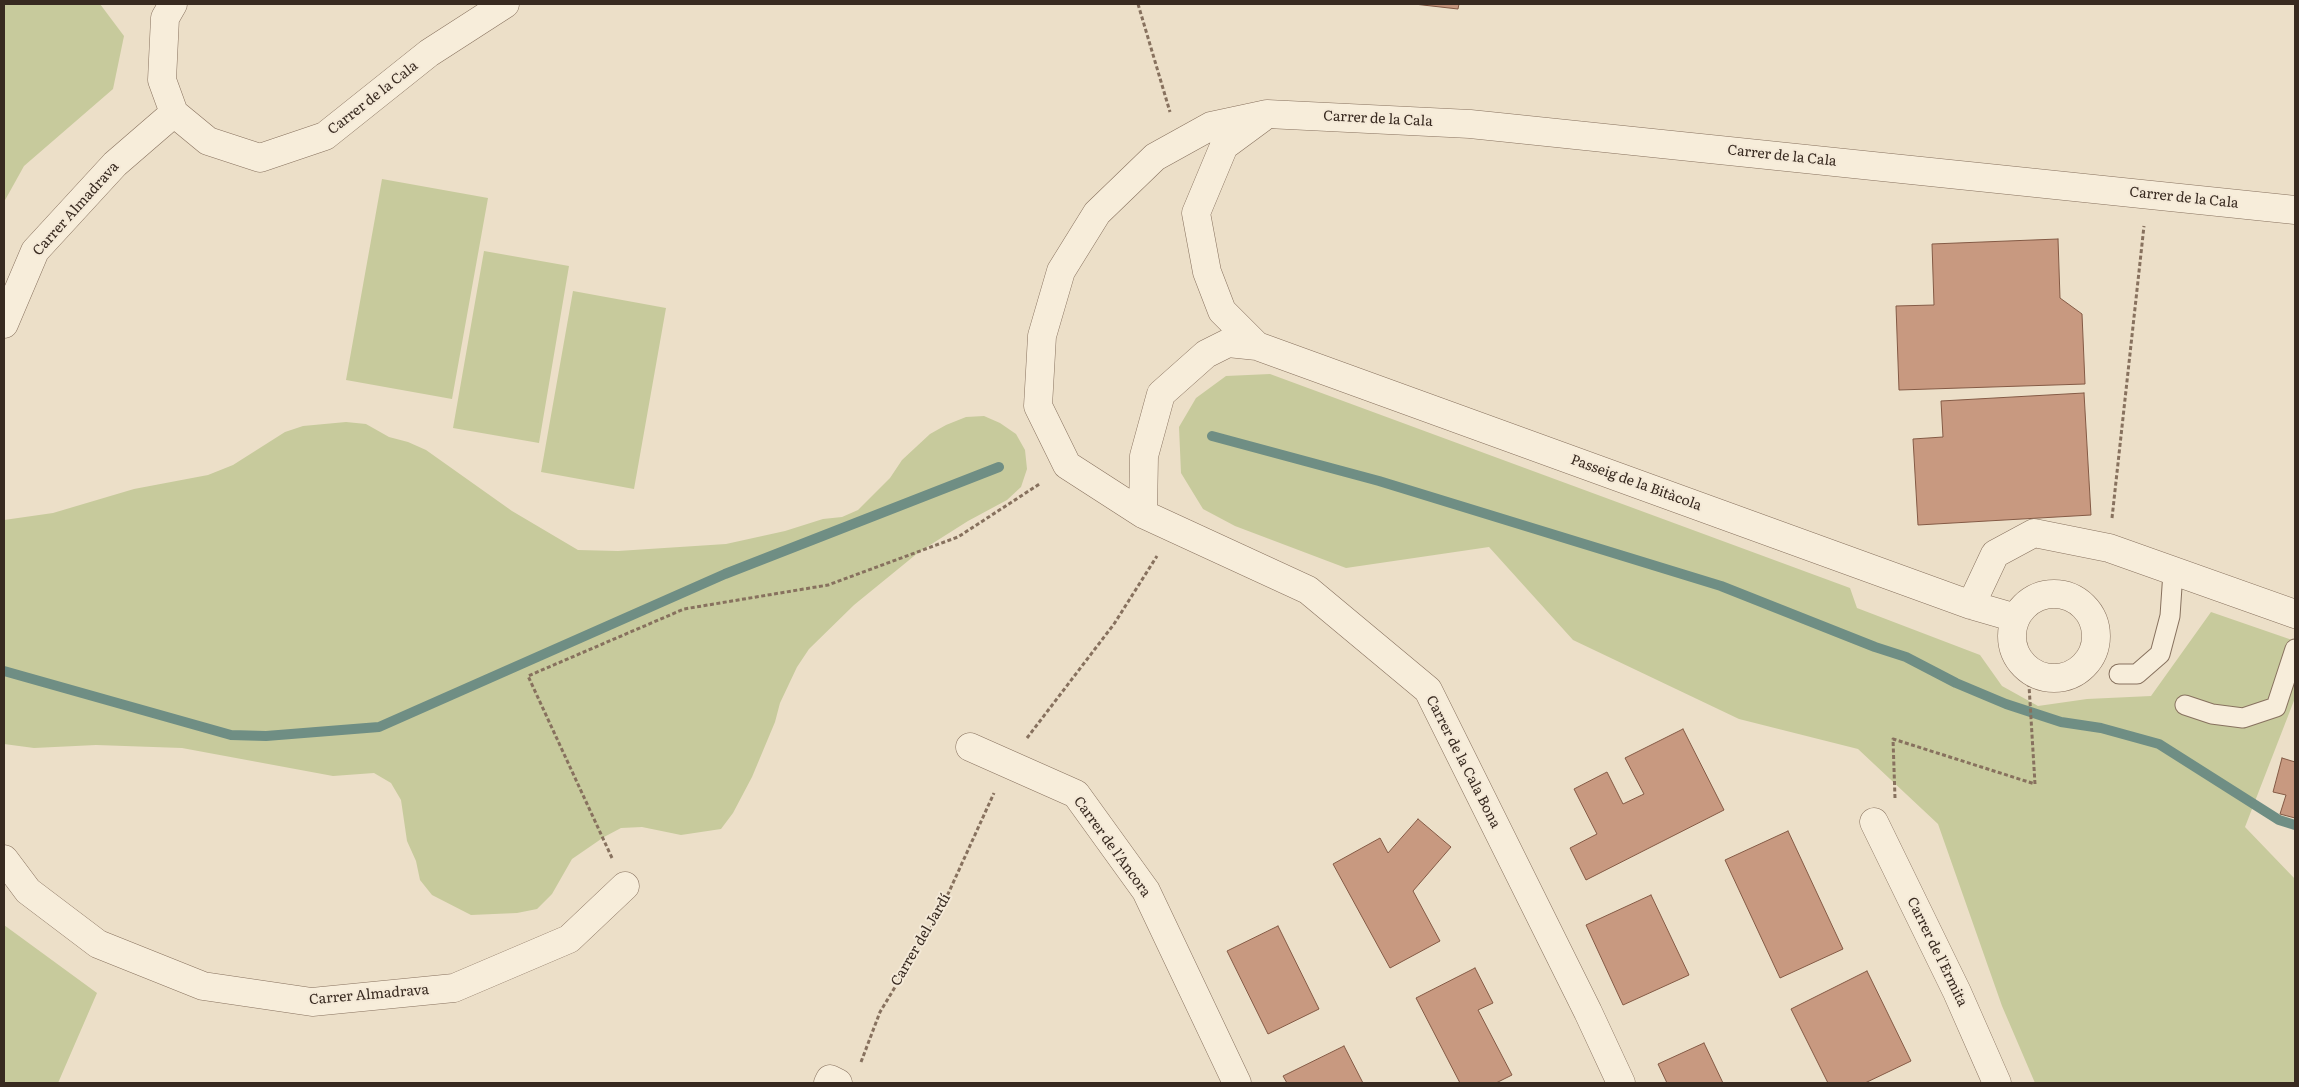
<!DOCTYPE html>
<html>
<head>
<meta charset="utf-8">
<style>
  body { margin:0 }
  #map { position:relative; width:2299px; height:1087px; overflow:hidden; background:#ecdfc8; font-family:Literata,serif }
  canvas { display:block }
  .frame { position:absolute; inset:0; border:5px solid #382a20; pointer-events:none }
</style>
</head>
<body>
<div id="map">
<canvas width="2299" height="1087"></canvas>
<div class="frame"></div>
</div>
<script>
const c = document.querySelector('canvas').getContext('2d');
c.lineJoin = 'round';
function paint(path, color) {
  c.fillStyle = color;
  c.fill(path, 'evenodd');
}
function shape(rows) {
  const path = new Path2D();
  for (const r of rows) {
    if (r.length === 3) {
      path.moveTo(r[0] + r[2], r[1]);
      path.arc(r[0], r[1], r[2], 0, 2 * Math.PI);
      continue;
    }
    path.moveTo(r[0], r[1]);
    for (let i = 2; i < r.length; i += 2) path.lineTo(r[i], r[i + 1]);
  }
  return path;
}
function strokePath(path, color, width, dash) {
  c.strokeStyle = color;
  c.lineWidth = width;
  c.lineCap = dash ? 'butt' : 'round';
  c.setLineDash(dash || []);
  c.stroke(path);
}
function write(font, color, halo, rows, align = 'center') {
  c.font = font + ' Literata,serif';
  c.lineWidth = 4;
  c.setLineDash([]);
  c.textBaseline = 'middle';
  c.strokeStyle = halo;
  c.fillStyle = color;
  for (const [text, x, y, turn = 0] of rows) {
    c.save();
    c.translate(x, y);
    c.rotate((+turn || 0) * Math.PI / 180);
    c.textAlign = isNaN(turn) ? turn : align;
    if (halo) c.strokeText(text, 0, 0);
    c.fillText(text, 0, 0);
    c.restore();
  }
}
const green = shape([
  [4,4,100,4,124,36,113,89,24,166,4,202],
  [382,179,488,198,452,399,346,380],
  [484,251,569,266,539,443,453,428],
  [573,291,666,308,634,489,541,472],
  [1270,374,1850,588,1857,608,1980,655,2002,686,2038,706,2087,699,2151,696,2211,612,2295,641,2295,698,2245,827,2295,879,2295,1083,2035,1083,2002,1006,1938,824,1858,749,1739,719,1573,640,1489,547,1346,568,1235,526,1203,509,1181,473,1179,427,1196,398,1226,376],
  [984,416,1000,423,1016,434,1025,450,1027,469,1021,487,1007,500,968,521,919,552,854,605,809,649,797,667,780,703,775,722,752,777,733,813,721,829,681,835,642,827,621,828,604,837,572,859,552,894,537,909,517,913,471,915,432,895,420,880,416,861,407,841,401,800,391,783,374,773,333,776,182,748,96,745,34,748,4,744,4,520,53,513,134,489,208,475,233,465,285,432,303,426,346,422,366,424,389,437,408,442,426,450,512,511,578,550,618,551,726,544,785,531,823,519,842,517,858,510,890,478,902,460,930,434,946,425,966,417],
  [4,925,97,993,58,1083,4,1083]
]);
const stream = shape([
  [1212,436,1379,481,1721,586,1875,647,1906,657,1956,683,2006,704,2061,722,2101,728,2159,744,2279,820,2295,825],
  [4,671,231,735,266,736,379,727,725,574,999,467]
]);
const building = shape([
  [1414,4,1459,4,1458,9,1414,4],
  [2058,239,2060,298,2082,314,2085,384,1899,390,1896,306,1934,305,1932,244,2058,239],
  [2084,393,2091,515,1918,525,1913,439,1943,437,1941,401,2084,393],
  [1683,729,1724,810,1586,880,1570,848,1597,834,1574,789,1607,772,1623,804,1644,794,1625,758,1683,729],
  [2282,758,2295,762,2295,818,2280,814,2286,795,2273,792,2282,758],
  [1418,819,1451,847,1413,891,1440,941,1390,968,1333,864,1380,838,1388,853,1418,819],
  [1788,831,1843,949,1780,978,1725,860,1788,831],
  [1651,895,1689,975,1623,1005,1586,925,1651,895],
  [1278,926,1319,1009,1268,1034,1227,951,1278,926],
  [1475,968,1493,1003,1478,1010,1512,1075,1496,1083,1460,1083,1416,998,1475,968],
  [1867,971,1911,1061,1865,1083,1828,1083,1791,1009,1867,971],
  [1704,1043,1723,1083,1667,1083,1658,1064,1704,1043],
  [1344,1046,1363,1083,1287,1083,1283,1076,1344,1046]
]);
const path = shape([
  [1138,4,1170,112],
  [2112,518,2144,226],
  [1027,738,1114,624,1157,556],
  [1895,798,1893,739,2035,784,2028,669],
  [612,858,528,676,684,609,828,585,958,537,1041,483],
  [861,1062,880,1012,938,916,994,793]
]);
const lane = shape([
  [2119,674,2137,674,2160,654,2170,616,2173,572],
  [2185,705,2212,714,2243,718,2276,707,2295,649]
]);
const street = shape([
  [173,4,165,18,162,80,174,113,208,141,260,158,325,136,429,53,505,4],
  [4,324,35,251,115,164,174,113],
  [1257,346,1222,311,1207,272,1196,213,1224,146,1262,118],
  [1143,514,1144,456,1161,394,1206,354,1228,343,1257,346,1971,605,2016,618],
  [2054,636,42],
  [1971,605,1995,554,2034,533,2109,548,2295,614],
  [970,747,1076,794,1146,891,1237,1083],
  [1874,822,1957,992,1997,1083],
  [4,859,28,891,98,944,203,986,312,1002,454,988,569,939,625,886],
  [828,1083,830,1079,838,1083],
  [1621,1083,1588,1012,1428,690,1308,590,1143,514,1067,465,1038,406,1042,336,1061,271,1097,213,1155,157,1211,126,1267,114,1470,124,2295,210]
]);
const streetNames = [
  ["Carrer de la Cala",373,98,-38],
  ["Carrer de la Cala",1378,119,3],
  ["Carrer de la Cala",1782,156,6],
  ["Carrer de la Cala",2184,198,6],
  ["Carrer Almadrava",76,209,-48],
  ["Passeig de la Bitàcola",1636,483,20],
  ["Carrer de la Cala Bona",1463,762,63],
  ["Carrer de l'Ancora",1112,847,54],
  ["Carrer del Jardí",921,940,-60],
  ["Carrer de l'Ermita",1937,952,64],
  ["Carrer Almadrava",369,995,-5]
];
paint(green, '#c7ca9c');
strokePath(stream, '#6f8e84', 10);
paint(building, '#c89980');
strokePath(building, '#845a45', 1);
strokePath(lane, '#87715e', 21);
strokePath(street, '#87715e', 29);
strokePath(path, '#87715e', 3, [4, 2.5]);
strokePath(lane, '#f7edda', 19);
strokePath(street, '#f7edda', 28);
write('14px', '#382a20', '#f4e9d7', streetNames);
</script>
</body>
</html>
